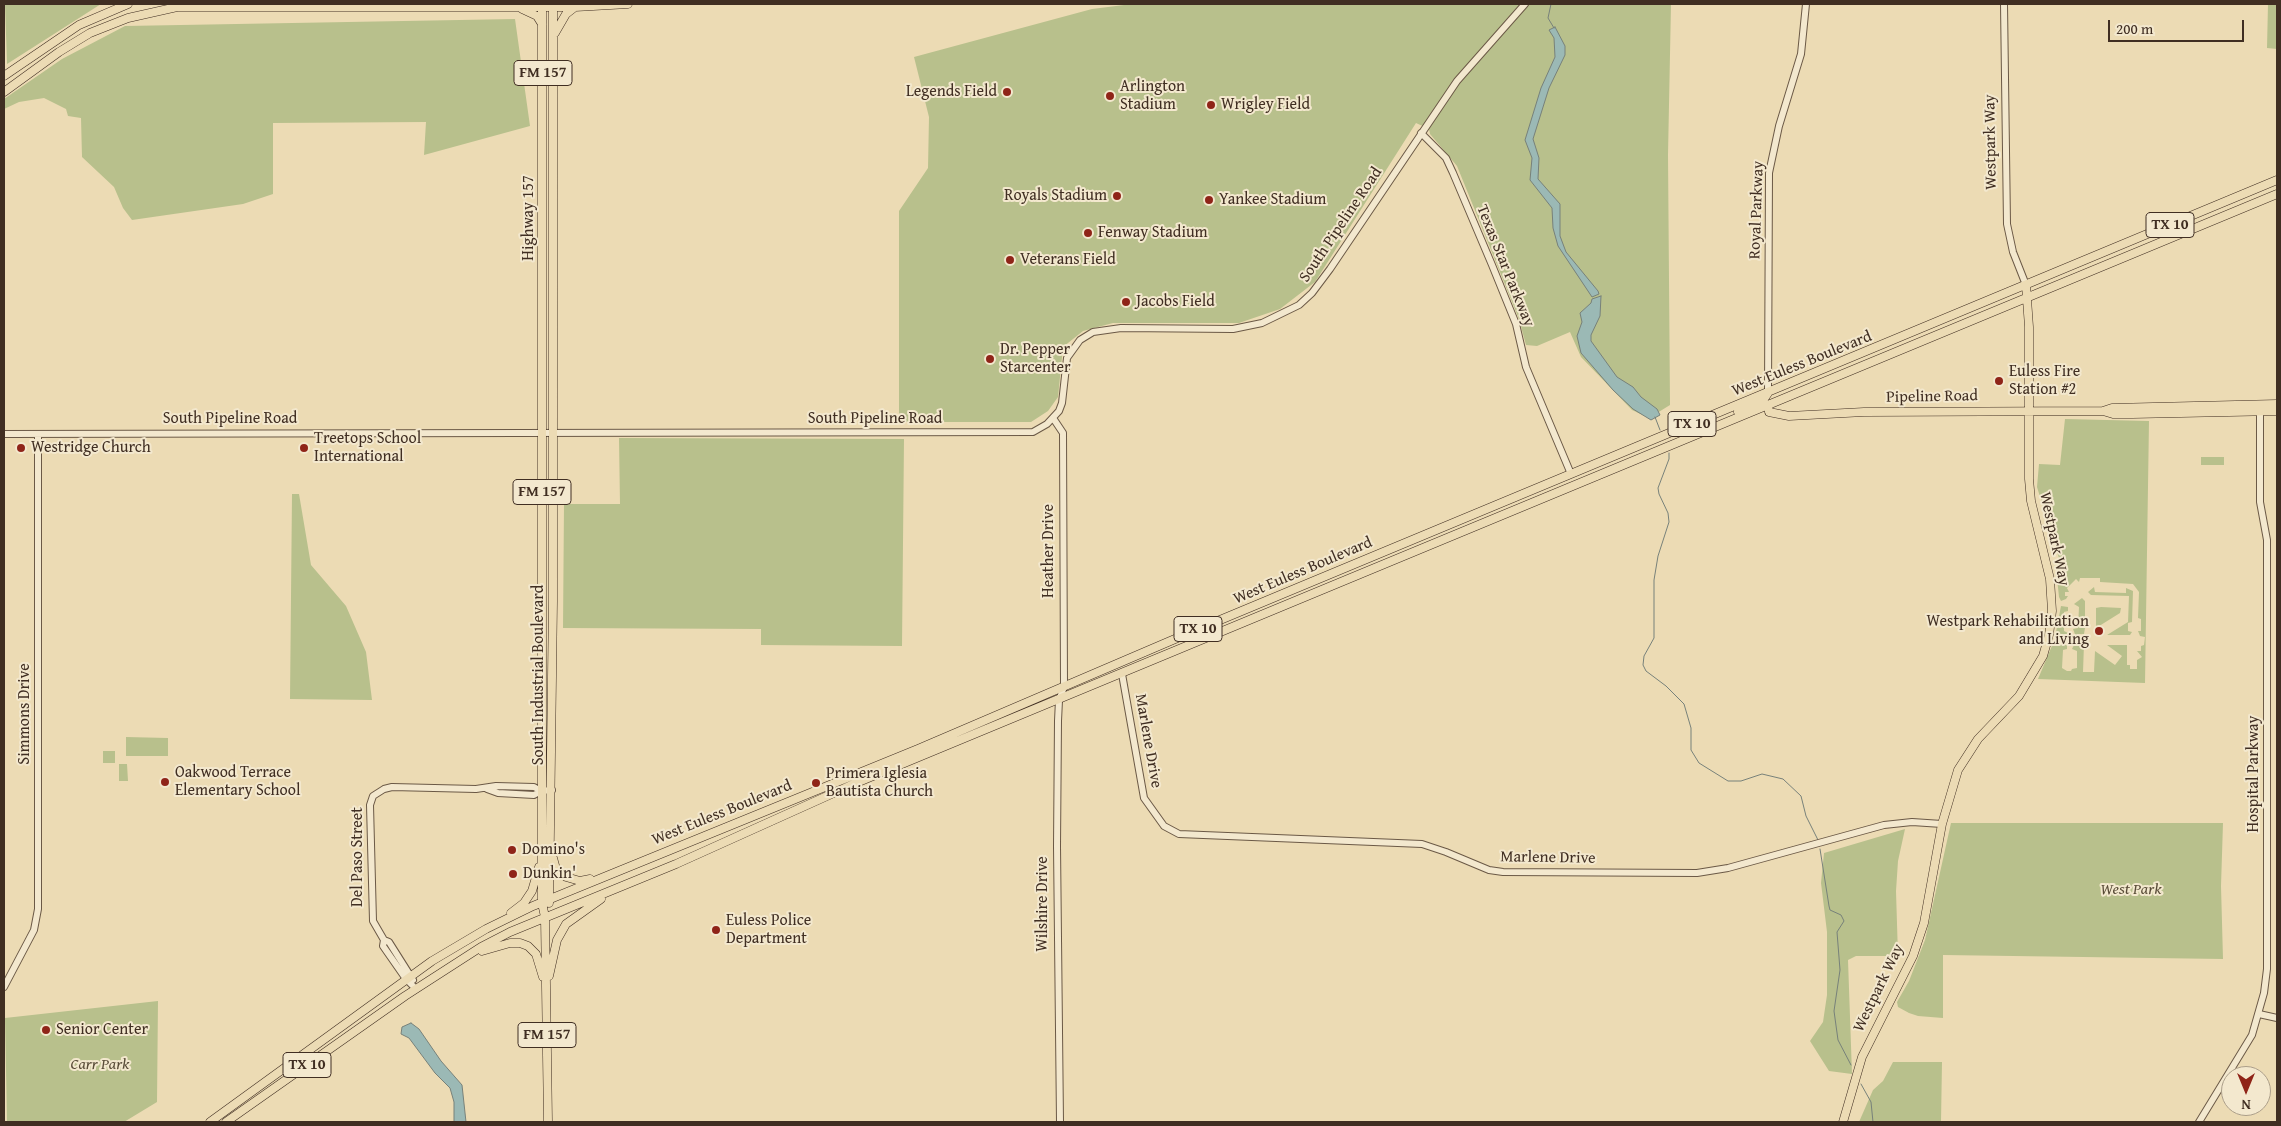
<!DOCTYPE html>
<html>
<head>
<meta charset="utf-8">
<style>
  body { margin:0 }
  #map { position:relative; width:2281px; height:1126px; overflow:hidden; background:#ecdbb4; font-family:"Gentium Book Plus",serif }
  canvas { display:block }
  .frame { position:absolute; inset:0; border:5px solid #402e22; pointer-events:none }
  .north { position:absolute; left:2221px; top:1066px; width:50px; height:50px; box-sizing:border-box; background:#f3e8ce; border:1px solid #ab9e89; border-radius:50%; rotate:180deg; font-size:14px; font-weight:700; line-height:20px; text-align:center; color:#402e22 }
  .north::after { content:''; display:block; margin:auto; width:18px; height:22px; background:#8f2418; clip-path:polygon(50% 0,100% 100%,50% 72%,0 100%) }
  .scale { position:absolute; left:2108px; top:20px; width:136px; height:22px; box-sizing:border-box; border:2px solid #402e22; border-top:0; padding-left:6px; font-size:15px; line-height:18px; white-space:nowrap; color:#402e22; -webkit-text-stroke:4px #f3e8ce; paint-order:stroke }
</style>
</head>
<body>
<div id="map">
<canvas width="2281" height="1126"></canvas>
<div class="frame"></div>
<div class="north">N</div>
<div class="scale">200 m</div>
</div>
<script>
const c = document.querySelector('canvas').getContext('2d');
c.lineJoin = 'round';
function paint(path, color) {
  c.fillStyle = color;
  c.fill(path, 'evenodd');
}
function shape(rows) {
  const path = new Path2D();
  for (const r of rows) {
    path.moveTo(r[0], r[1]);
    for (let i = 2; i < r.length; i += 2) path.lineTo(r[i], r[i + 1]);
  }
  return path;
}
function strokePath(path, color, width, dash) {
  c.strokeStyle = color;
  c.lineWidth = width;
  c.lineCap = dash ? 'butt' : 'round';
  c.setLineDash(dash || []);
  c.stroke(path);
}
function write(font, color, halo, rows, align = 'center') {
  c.font = font + ' "Gentium Book Plus",serif';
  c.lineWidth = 4;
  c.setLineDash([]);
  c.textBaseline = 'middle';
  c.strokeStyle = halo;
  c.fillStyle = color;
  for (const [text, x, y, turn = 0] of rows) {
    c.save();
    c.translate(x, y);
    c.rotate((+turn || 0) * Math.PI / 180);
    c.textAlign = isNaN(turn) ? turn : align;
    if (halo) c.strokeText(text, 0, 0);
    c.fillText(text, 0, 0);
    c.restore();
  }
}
const green = shape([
  [5,4,101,4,7,64],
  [1132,4,1671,4,1668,155,1670,405,1649,418,1632,410,1581,357,1570,332,1537,346,1526,345,1519,319,1457,166,1430,134,1429,129,1416,123,1315,282,1280,309,1239,323,1113,323,1083,331,1063,347,1058,397,1048,411,1031,422,899,422,899,211,928,168,929,117,914,57,1092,9],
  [2268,4,2277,4,2277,49,2267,48],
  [515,19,530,126,424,155,426,122,273,123,273,194,243,204,132,220,123,208,114,187,82,157,81,118,68,116,66,109,44,98,19,102,4,109,4,99,62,59,125,26],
  [2065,419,2149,421,2145,683,2038,679,2054,641,2067,645,2067,649,2063,650,2062,668,2067,671,2071,671,2072,669,2077,668,2077,651,2072,649,2076,641,2078,641,2079,644,2084,644,2083,672,2094,672,2095,651,2115,665,2122,656,2107,645,2127,645,2127,665,2130,665,2130,669,2137,669,2137,660,2142,657,2137,651,2141,651,2141,646,2144,645,2145,637,2140,636,2138,631,2141,631,2141,619,2138,618,2139,592,2133,584,2100,582,2100,578,2080,578,2079,582,2076,579,2067,588,2069,592,2065,592,2065,596,2068,596,2066,599,2061,601,2059,597,2056,568,2062,568,2037,487,2039,464,2060,465],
  [619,438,904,439,902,646,761,645,761,629,563,628,564,504,620,504],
  [2201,457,2224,457,2224,465,2201,465],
  [292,494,299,494,311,565,346,606,366,652,372,700,290,699],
  [2094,587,2095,592,2126,593,2126,588,2133,591,2132,622,2128,623,2128,631,2132,632,2130,635,2107,635,2128,622,2129,596,2091,595,2088,592],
  [2082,598,2085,601,2085,628,2084,634,2079,634,2078,637,2076,637,2073,629,2078,628,2079,607,2074,604],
  [2061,606,2068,607,2068,611,2064,612,2064,631,2068,633,2062,637,2057,636,2056,632],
  [2101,607,2121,608,2120,613,2096,628,2096,608],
  [126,737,168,738,168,756,126,756],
  [103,751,115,751,115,763,103,763],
  [119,764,127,764,128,781,119,781],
  [1951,823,2223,823,2221,886,2223,959,1943,955,1943,1018,1918,1016,1909,1013,1898,1007,1897,1002,1909,981,1925,940],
  [1905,829,1898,861,1896,891,1898,956,1856,956,1848,960,1852,1074,1829,1071,1810,1041,1823,1022,1827,995,1827,932,1821,883,1824,853],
  [158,1001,157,1102,124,1122,7,1122,5,1018],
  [1893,1062,1942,1062,1941,1122,1859,1122,1873,1090,1883,1081]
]);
const water = shape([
  [1555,27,1565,46,1565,55,1549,88,1533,139,1539,158,1538,179,1560,204,1560,236,1566,252,1598,291,1599,294,1592,297,1558,246,1553,228,1552,208,1530,180,1532,158,1525,140,1541,88,1555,57,1554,38,1549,30,1555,27],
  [1601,296,1600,316,1591,335,1591,341,1617,377,1633,387,1641,397,1657,409,1660,415,1651,420,1633,409,1613,390,1581,353,1577,336,1582,322,1580,313,1591,303,1592,299,1601,296],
  [411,1023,419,1029,441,1061,462,1085,466,1122,454,1122,454,1102,450,1088,435,1073,409,1038,401,1034,402,1027,411,1023]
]);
const stream = shape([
  [1551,4,1548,18,1554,28],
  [1655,417,1660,430],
  [1669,453,1669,459,1658,488,1659,494,1668,513,1669,522,1658,556,1654,580,1654,638,1644,656,1643,665,1646,671,1666,686,1684,704,1691,728,1691,750,1699,763,1728,781,1741,781,1762,774,1783,779,1801,796,1806,816,1818,840],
  [1820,849,1829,906,1830,910,1841,915,1844,921,1837,932,1840,970,1834,1011,1838,1040,1851,1065],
  [1861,1084,1871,1102,1873,1122]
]);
const minor = shape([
  [2004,4,2007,224,2013,252,2026,285],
  [1421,133,1446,158,1453,173,1492,265,1516,324,1526,367,1571,474],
  [1768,392,1769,173,1779,126,1801,54,1806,4],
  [1053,418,1063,433,1064,687,1059,700,1058,721,1057,846,1060,1122],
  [4,434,1033,432,1047,424,1059,411,1062,403,1067,358,1080,340,1093,332,1121,328,1233,329,1262,323,1299,305,1312,293,1330,269,1457,81,1525,4],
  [1122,674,1144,798,1164,826,1179,834,1422,844,1446,852,1489,870,1503,872,1697,873,1728,868,1884,825,1912,822,1942,824],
  [487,789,498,793,534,795,541,791,552,790],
  [384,940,389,942,413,980],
  [4,987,34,930,38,909,38,434],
  [416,989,406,979,383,946,384,940,373,921,370,805,373,796,384,789,392,787,476,789,496,786,534,787,541,791],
  [2259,1014,2277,1018],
  [2199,1122,2252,1035,2264,993,2267,969,2267,540,2260,502,2260,411]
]);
const major = shape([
  [542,4,542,903,545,917,548,1122],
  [522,9,537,16,542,24],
  [555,33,566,14,575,7],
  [4,76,79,25,128,4],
  [4,92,59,52,90,33,128,18,177,7,575,7,628,4],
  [1768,405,1769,412,1789,416,1864,412,2103,411,2112,408,2277,404],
  [2103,411,2113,414,2132,414,2277,411],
  [1738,412,1762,402,1768,393],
  [553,858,556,869,566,877,580,881,590,879],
  [549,903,553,601,553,4],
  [511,913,524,903,532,891,539,867],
  [482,951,510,943,520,943,528,946,536,954,543,977],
  [549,976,557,940,566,924,601,899],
  [210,1122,432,961,486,929,533,906,918,749,1196,630,2277,180],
  [226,1122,405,996,481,947,510,932,676,864,856,783,2277,194],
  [1843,1122,1862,1057,1913,956,1924,923,1942,824,1958,770,1978,739,2019,696,2043,656,2049,635,2052,611,2050,579,2031,501,2029,479,2029,327,2026,285]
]);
const markers = [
  [1007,92,5,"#8f2418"],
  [1110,96,5,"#8f2418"],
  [1211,105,5,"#8f2418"],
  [1117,196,5,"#8f2418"],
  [1209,200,5,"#8f2418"],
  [1088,233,5,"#8f2418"],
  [1010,260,5,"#8f2418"],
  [1126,302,5,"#8f2418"],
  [990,359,5,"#8f2418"],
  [1999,381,5,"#8f2418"],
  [21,448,5,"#8f2418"],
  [304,448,5,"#8f2418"],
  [2099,631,5,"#8f2418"],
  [165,782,5,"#8f2418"],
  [816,783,5,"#8f2418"],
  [512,850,5,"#8f2418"],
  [513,874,5,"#8f2418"],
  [716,930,5,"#8f2418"],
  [46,1030,5,"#8f2418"]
];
const shields = [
  [543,73,58],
  [2170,225,48],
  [1692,424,48],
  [542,492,58],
  [1198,629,48],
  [547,1035,58],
  [307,1065,48]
];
const shieldNames = [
  ["FM 157",543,73],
  ["TX 10",2170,225],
  ["TX 10",1692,424],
  ["FM 157",542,492],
  ["TX 10",1198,629],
  ["FM 157",547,1035],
  ["TX 10",307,1065]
];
const poiNames = [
  ["Arlington",1120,87],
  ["Stadium",1120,105],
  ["Legends Field",997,92,"right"],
  ["Wrigley Field",1221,105],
  ["Royals Stadium",1107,196,"right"],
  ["Yankee Stadium",1219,200],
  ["Fenway Stadium",1098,233],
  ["Veterans Field",1020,260],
  ["Jacobs Field",1136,302],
  ["Dr. Pepper",1000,350],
  ["Starcenter",1000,368],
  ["Euless Fire",2009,372],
  ["Station #2",2009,390],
  ["Treetops School",314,439],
  ["International",314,457],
  ["Westridge Church",31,448],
  ["Westpark Rehabilitation",2089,622,"right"],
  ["and Living",2089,640,"right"],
  ["Oakwood Terrace",175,773],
  ["Elementary School",175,791],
  ["Primera Iglesia",826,774],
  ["Bautista Church",826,792],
  ["Domino's",522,850],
  ["Dunkin'",523,874],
  ["Euless Police",726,921],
  ["Department",726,939],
  ["Senior Center",56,1030]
];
const streetNames = [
  ["Westpark Way",1991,142,-91],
  ["Royal Parkway",1757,210,-88],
  ["Highway 157",529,218,-90],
  ["South Pipeline Road",1341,225,-56],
  ["Texas Star Parkway",1505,266,68],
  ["West Euless Boulevard",1802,364,-22],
  ["Pipeline Road",1932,397,-1],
  ["South Pipeline Road",230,419],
  ["South Pipeline Road",875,419],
  ["Westpark Way",2054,539,78],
  ["Heather Drive",1049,551,-90],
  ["West Euless Boulevard",1303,571,-23],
  ["South Industrial Boulevard",539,675,-90],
  ["Simmons Drive",25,714,-90],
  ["Marlene Drive",1148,741,80],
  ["Hospital Parkway",2254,774,-90],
  ["West Euless Boulevard",722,813,-22],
  ["Del Paso Street",358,857,-90],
  ["Marlene Drive",1548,858,1],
  ["Wilshire Drive",1043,904,-90],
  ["Westpark Way",1879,988,-64]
];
const parkNames = [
  ["West Park",2131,890],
  ["Carr Park",100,1065]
];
paint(green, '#b8c08c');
paint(water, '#9bb9b5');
strokePath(water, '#77817a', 1);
strokePath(stream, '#77817a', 1);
strokePath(minor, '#6b5946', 8);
strokePath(major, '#402e22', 9);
strokePath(minor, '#f3e8ce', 6);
strokePath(major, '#ecdbb4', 8);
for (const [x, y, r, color] of markers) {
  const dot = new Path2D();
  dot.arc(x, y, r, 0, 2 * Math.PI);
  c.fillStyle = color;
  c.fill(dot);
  strokePath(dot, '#f3e8ce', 2);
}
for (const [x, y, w] of shields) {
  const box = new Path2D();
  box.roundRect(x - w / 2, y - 12.5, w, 25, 4);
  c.fillStyle = '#f3e8ce';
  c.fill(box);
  strokePath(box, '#402e22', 1);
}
write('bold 15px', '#402e22', null, shieldNames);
write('16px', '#402e22', '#f3e8ce', poiNames, 'left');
write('16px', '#402e22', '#f3e8ce', streetNames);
write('italic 16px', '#584b37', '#f3e8ce', parkNames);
</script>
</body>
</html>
